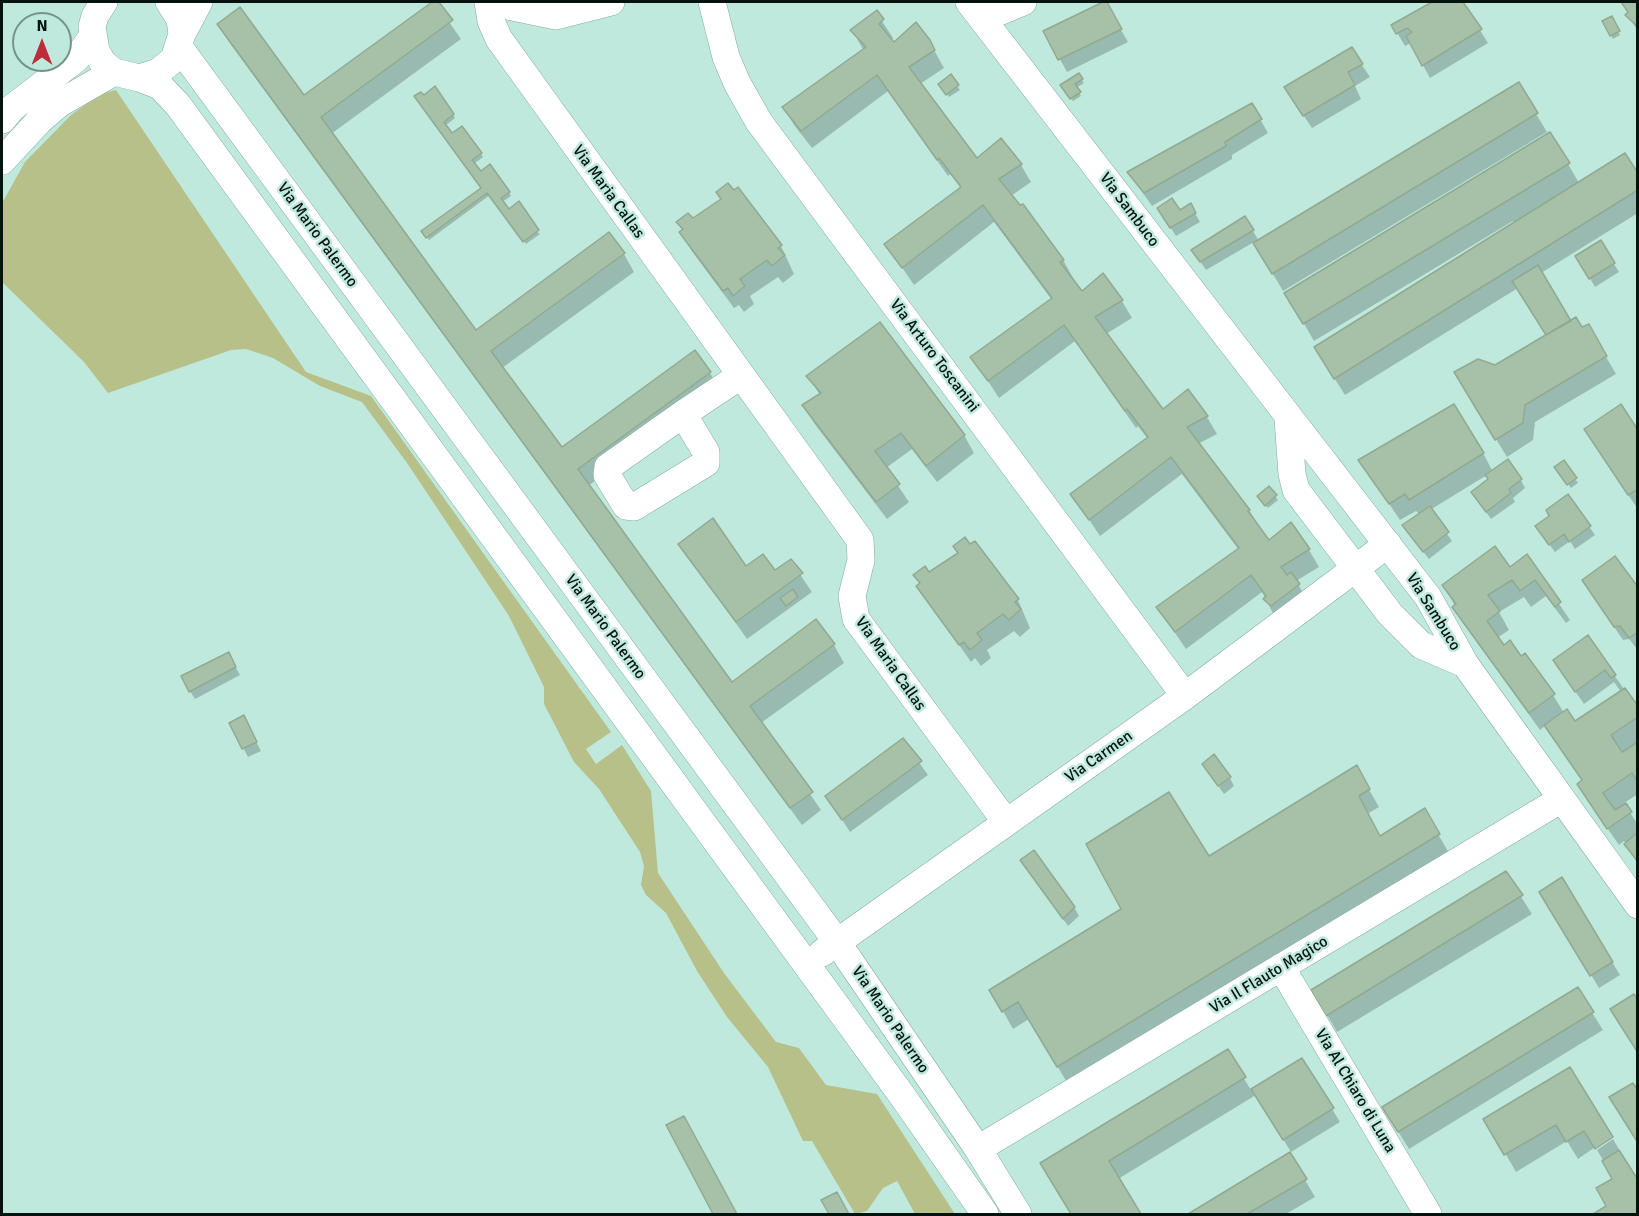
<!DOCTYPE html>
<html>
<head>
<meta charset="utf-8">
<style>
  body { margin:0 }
  #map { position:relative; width:1639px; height:1216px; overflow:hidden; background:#c0e9de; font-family:Signika,sans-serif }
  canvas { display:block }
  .frame { position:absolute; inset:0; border:3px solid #05130f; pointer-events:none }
  .north { position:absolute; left:12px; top:12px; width:60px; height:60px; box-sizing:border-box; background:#c0e9de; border:2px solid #75938b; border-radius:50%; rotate:0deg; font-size:16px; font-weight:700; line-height:24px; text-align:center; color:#05130f }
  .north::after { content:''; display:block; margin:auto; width:21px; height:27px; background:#bd2c39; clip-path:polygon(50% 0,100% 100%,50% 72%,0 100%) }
</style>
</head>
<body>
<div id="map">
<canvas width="1639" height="1216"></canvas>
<div class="frame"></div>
<div class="north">N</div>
</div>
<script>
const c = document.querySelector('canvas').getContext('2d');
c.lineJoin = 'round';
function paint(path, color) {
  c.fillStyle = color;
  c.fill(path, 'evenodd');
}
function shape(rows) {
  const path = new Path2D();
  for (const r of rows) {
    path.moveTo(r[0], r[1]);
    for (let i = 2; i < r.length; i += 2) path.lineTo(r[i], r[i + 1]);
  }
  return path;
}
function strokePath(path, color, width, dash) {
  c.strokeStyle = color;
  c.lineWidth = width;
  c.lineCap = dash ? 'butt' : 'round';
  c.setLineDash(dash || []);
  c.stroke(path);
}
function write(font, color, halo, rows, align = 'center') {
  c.font = font + ' Signika,sans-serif';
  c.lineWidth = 5;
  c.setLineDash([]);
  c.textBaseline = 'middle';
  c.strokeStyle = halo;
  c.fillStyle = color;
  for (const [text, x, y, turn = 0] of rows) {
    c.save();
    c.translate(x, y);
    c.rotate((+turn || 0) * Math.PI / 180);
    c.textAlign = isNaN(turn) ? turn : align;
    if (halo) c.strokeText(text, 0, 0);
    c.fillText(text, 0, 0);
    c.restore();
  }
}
const green = shape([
  [116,90,306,372,371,396,611,732,586,749,596,764,622,745,651,791,658,873,724,973,776,1042,799,1048,826,1085,877,1094,955,1214,915,1214,897,1181,883,1188,867,1211,855,1214,812,1141,803,1141,768,1067,727,1017,697,971,666,913,646,895,641,885,644,866,640,852,599,789,574,762,544,704,544,687,509,616,407,463,362,402,320,386,273,358,246,349,231,350,108,393,84,362,2,282,2,203,25,162,71,115,100,94]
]);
const shadow = shape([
  [435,2,461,39,331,134,476,332,609,234,624,254,634,272,502,368,561,449,710,373,720,390,588,486,732,684,834,645,844,663,761,723,821,810,802,825,229,42,219,24,304,97],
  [1105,2,1128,42,1067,72,1045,32],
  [1435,2,1462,2,1488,43,1430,78,1411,43,1405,46,1393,26],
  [1623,2,1638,2,1638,31,1627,15,1629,13],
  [876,12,893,38,891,40,894,44,929,41,944,68,920,84,977,160,1021,165,1031,182,1011,196,1063,260,1082,294,1103,275,1122,301,1132,318,1106,334,1163,411,1207,417,1217,434,1198,444,1249,510,1269,542,1290,525,1309,550,1319,567,1296,581,1309,603,1275,617,1262,592,1186,649,1158,608,1239,550,1182,474,1100,536,1072,494,1147,438,1138,426,1136,428,1075,341,999,398,972,357,1052,300,994,222,914,285,886,244,961,188,950,174,948,176,888,91,812,148,794,125,784,108,864,51,852,30],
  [1611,18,1620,35,1613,39,1604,22],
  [1351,49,1370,77,1355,86,1361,99,1312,128,1293,100],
  [1078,75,1084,83,1076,88,1081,96,1073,101,1064,89],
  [951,77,960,90,949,97,943,88],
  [1518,84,1547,132,1283,291,1254,242,1206,270,1198,258,1245,218,1259,241],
  [418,100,453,114,455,118,445,126,452,135,481,154,483,157,474,164,480,173,509,192,511,196,502,202,508,211,540,234,526,244,490,195,429,240,423,232,483,188],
  [1252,105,1268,133,1232,155,1232,159,1152,206,1129,173],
  [1568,164,1579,183,1638,176,1638,213,1541,273,1570,322,1582,329,1588,326,1616,374,1535,422,1533,440,1507,457,1466,390,1495,366,1547,336,1518,288,1345,395,1326,365,1514,224,1513,221,1314,341,1286,293],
  [737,189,781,246,794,274,783,283,778,277,750,296,754,304,744,312,739,305,734,308,691,250,678,222,692,220],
  [1191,206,1200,222,1176,236,1163,216],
  [1600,242,1619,272,1595,287,1577,256],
  [808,377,964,435,974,453,937,482,912,449,886,468,909,502,887,519,814,423,804,406,820,395],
  [1638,432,1638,507,1637,508,1593,442],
  [1483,453,1493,472,1521,480,1525,488,1513,498,1515,502,1491,519,1477,500,1489,479,1487,475,1430,510,1452,541,1429,559,1409,534,1420,515,1416,511,1400,520,1360,461],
  [1563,462,1578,483,1571,488,1559,471],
  [1269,488,1278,500,1268,508,1261,500],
  [1568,496,1595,535,1575,549,1570,541,1555,552,1542,535,1551,517],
  [680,544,746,568,774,572,791,561,812,592,747,639],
  [1527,557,1570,620,1566,623,1546,596,1531,607,1524,597,1499,612,1509,630,1497,638,1553,695,1564,713,1575,724,1621,692,1614,682,1584,704,1563,674,1588,638,1638,709,1638,794,1624,803,1638,825,1638,864,1624,841,1619,845,1589,802,1579,785,1583,782,1546,725,1540,730,1464,624,1444,585,1510,569],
  [929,574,1018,600,1030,628,1020,637,1014,631,987,650,991,658,981,666,975,658,971,662,918,586,920,585,915,576],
  [1638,589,1638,650,1629,639,1623,640,1591,593],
  [228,654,240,675,195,699,190,691],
  [231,724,248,725,261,751,248,757],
  [903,740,928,775,850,832,827,796],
  [1356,767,1379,807,1367,814,1380,838,1424,810,1449,853,1068,1084,1029,1019,1013,1029,991,990],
  [1208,772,1230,778,1234,786,1224,794],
  [1027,869,1074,907,1079,916,1068,926],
  [1506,873,1532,914,1337,1032,1323,1008],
  [1562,880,1620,975,1599,988,1541,892],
  [1577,989,1603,1030,1409,1149,1394,1125],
  [1227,1051,1251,1090,1302,1060,1340,1122,1291,1152,1256,1095,1118,1179,1140,1214,1072,1214,1052,1181],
  [1569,1069,1611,1136,1578,1159,1567,1141,1516,1172,1486,1120],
  [1613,1139,1638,1182,1638,1214,1596,1214,1608,1207,1614,1179,1597,1150],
  [1290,1154,1315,1197,1286,1214,1190,1214]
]);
const building = shape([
  [432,2,439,2,453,20,321,117,476,330,609,232,625,253,491,351,562,447,695,350,711,372,578,469,732,682,816,619,835,644,750,706,813,792,790,808,217,24,240,7,304,95,432,2],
  [1103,2,1107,2,1122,29,1058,60,1043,31,1103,2],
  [1432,2,1463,2,1482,29,1422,66,1406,36,1412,32,1407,28,1396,34,1391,25,1432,2],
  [1621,2,1638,2,1638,27,1625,15,1628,12,1621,2],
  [877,10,884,19,879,24,894,42,916,22,930,40,935,50,909,67,977,158,1001,138,1022,164,999,179,1020,205,1023,204,1064,260,1060,262,1082,291,1103,273,1123,300,1095,317,1163,409,1188,389,1208,416,1187,427,1250,510,1248,511,1269,540,1291,522,1310,549,1281,567,1287,575,1291,572,1300,584,1271,606,1263,599,1266,596,1251,575,1175,632,1156,607,1239,548,1171,457,1089,520,1070,494,1148,437,1127,409,1125,411,1064,325,988,381,970,357,1052,298,983,205,902,268,884,244,961,187,939,158,937,160,877,75,801,131,782,107,866,47,850,30,877,10],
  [1612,16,1620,31,1610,36,1602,21,1612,16],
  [1352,47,1363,64,1348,72,1355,85,1303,116,1284,87,1352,47],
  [1079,73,1083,79,1075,84,1081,92,1070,99,1060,85,1079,73],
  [951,74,959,85,946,95,938,84,951,74],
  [1519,82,1538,113,1272,274,1253,243,1519,82],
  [435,86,454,114,444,122,452,133,462,126,482,153,472,160,481,171,490,164,510,192,501,198,509,209,519,201,539,230,523,242,487,193,426,238,421,231,481,188,414,96,421,92,424,95,435,86],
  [1252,103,1262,119,1225,142,1226,146,1144,193,1127,172,1252,103],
  [1550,132,1570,163,1303,324,1284,293,1550,132],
  [1625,153,1638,173,1638,190,1334,379,1314,347,1625,153],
  [728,183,734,190,738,187,782,245,778,248,785,255,772,266,767,260,740,279,745,286,733,296,728,288,723,291,679,232,683,229,676,222,688,213,693,218,721,199,716,192,728,183],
  [1172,198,1180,210,1191,203,1196,213,1170,228,1157,208,1172,198],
  [1245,216,1254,230,1200,262,1191,250,1245,216],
  [1601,240,1615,263,1589,279,1575,256,1601,240],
  [1538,265,1571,321,1546,335,1512,281,1538,265],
  [1576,317,1582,327,1589,324,1607,356,1525,405,1523,423,1495,440,1454,372,1478,359,1495,365,1576,317],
  [880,322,965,435,926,466,901,433,875,451,900,484,876,502,802,405,821,393,806,376,880,322],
  [1454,404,1484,453,1409,500,1405,494,1389,504,1358,460,1454,404],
  [1621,404,1638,430,1638,489,1628,495,1584,429,1621,404],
  [1508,459,1522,479,1509,489,1511,493,1486,512,1471,492,1488,479,1485,475,1508,459],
  [1564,460,1577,478,1567,485,1554,467,1564,460],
  [1269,486,1277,495,1265,506,1257,496,1269,486],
  [1568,494,1591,526,1569,542,1564,534,1549,545,1535,526,1549,516,1546,510,1568,494],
  [1430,506,1449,532,1423,552,1402,525,1430,506],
  [713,518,746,566,763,554,775,570,791,559,803,573,736,622,678,544,713,518],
  [965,537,970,544,975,541,1019,599,1015,602,1021,609,1009,620,1003,614,977,633,982,640,970,650,964,642,959,645,916,586,920,583,913,575,925,566,929,572,958,553,953,546,965,537],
  [1495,546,1510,567,1527,554,1561,602,1555,607,1535,580,1520,591,1512,580,1488,595,1500,611,1487,621,1504,645,1510,640,1521,656,1525,653,1555,694,1529,713,1452,607,1456,604,1442,585,1495,546],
  [1615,556,1638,587,1638,632,1629,638,1620,626,1614,627,1582,580,1615,556],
  [793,589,798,597,786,606,780,598,793,589],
  [1588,635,1616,675,1611,678,1605,670,1575,692,1553,660,1588,635],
  [229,652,236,667,189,692,181,676,229,652],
  [1625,688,1638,706,1638,717,1611,735,1622,752,1638,742,1638,782,1632,773,1603,793,1615,810,1626,803,1632,812,1607,829,1577,784,1582,780,1544,725,1567,709,1575,721,1625,688],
  [244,715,257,742,242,749,229,723,244,715],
  [903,738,922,761,842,820,825,796,903,738],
  [1214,754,1231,777,1218,786,1202,764,1214,754],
  [1357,765,1370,789,1359,796,1380,836,1425,808,1440,834,1057,1067,1018,1002,1002,1012,989,990,1121,909,1086,844,1169,792,1209,856,1357,765],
  [1638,832,1638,862,1624,844,1638,832],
  [1034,850,1075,907,1063,919,1020,860,1034,850],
  [1506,871,1523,895,1326,1016,1311,990,1506,871],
  [1562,877,1613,962,1590,976,1539,892,1562,877],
  [1578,987,1594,1012,1398,1132,1382,1107,1578,987],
  [1634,994,1638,1000,1638,1053,1610,1009,1634,994],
  [1228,1049,1246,1077,1109,1161,1141,1214,1071,1214,1040,1163,1228,1049],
  [1302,1058,1334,1108,1283,1140,1251,1089,1302,1058],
  [1570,1067,1613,1137,1595,1149,1584,1131,1566,1142,1556,1125,1504,1155,1483,1119,1570,1067],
  [1633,1083,1638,1091,1638,1143,1609,1097,1633,1083],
  [684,1116,737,1214,713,1214,666,1125,684,1116],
  [1619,1150,1638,1180,1638,1214,1593,1214,1606,1206,1596,1188,1612,1179,1602,1161,1619,1150],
  [1290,1152,1307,1179,1247,1214,1188,1214,1290,1152],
  [837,1192,849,1214,829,1214,821,1200,837,1192]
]);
const minor = shape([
  [104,2,95,16,92,27,96,51,103,63,114,72,139,78,158,72,174,59,182,34,199,2],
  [169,2,180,19,182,34],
  [488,2,491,21,499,39,860,540,861,560,852,596,856,619,1006,822],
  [500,2,508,6,556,16,611,2],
  [712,2,726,57,737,83,759,122,1185,696],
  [969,2,1428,597,1465,664,1638,905],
  [984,18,1023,2],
  [179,47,837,942,978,1149,1018,1214],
  [139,78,160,86,178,105,901,1094,985,1214],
  [2,120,12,108,76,59,92,37],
  [2,161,40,120,60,103,114,72],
  [683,414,706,452,706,463,634,507,626,506,607,475,608,467,683,414,740,376],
  [1288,419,1292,474,1296,490,1390,614,1421,645,1465,664],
  [822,953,1185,696,1388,544],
  [1281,967,1428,1214],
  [978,1149,1560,800]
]);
const streetNames = [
  ["Via Maria Callas",608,192,54],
  ["Via Sambuco",1129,210,53],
  ["Via Mario Palermo",317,235,54],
  ["Via Arturo Toscanini",934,356,53],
  ["Via Sambuco",1433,612,58],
  ["Via Mario Palermo",605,627,54],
  ["Via Maria Callas",890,664,55],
  ["Via Carmen",1099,757,-35],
  ["Via Il Flauto Magico",1269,975,-31],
  ["Via Mario Palermo",890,1020,56],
  ["Via Al Chiaro di Luna",1355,1091,59]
];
paint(green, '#b7c089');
paint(shadow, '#0003');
paint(building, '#a7c1a8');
strokePath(building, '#90aa91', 1.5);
strokePath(minor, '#84aba1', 28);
strokePath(minor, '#fff', 27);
write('16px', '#05130f', '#c0e9de', streetNames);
</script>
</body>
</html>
